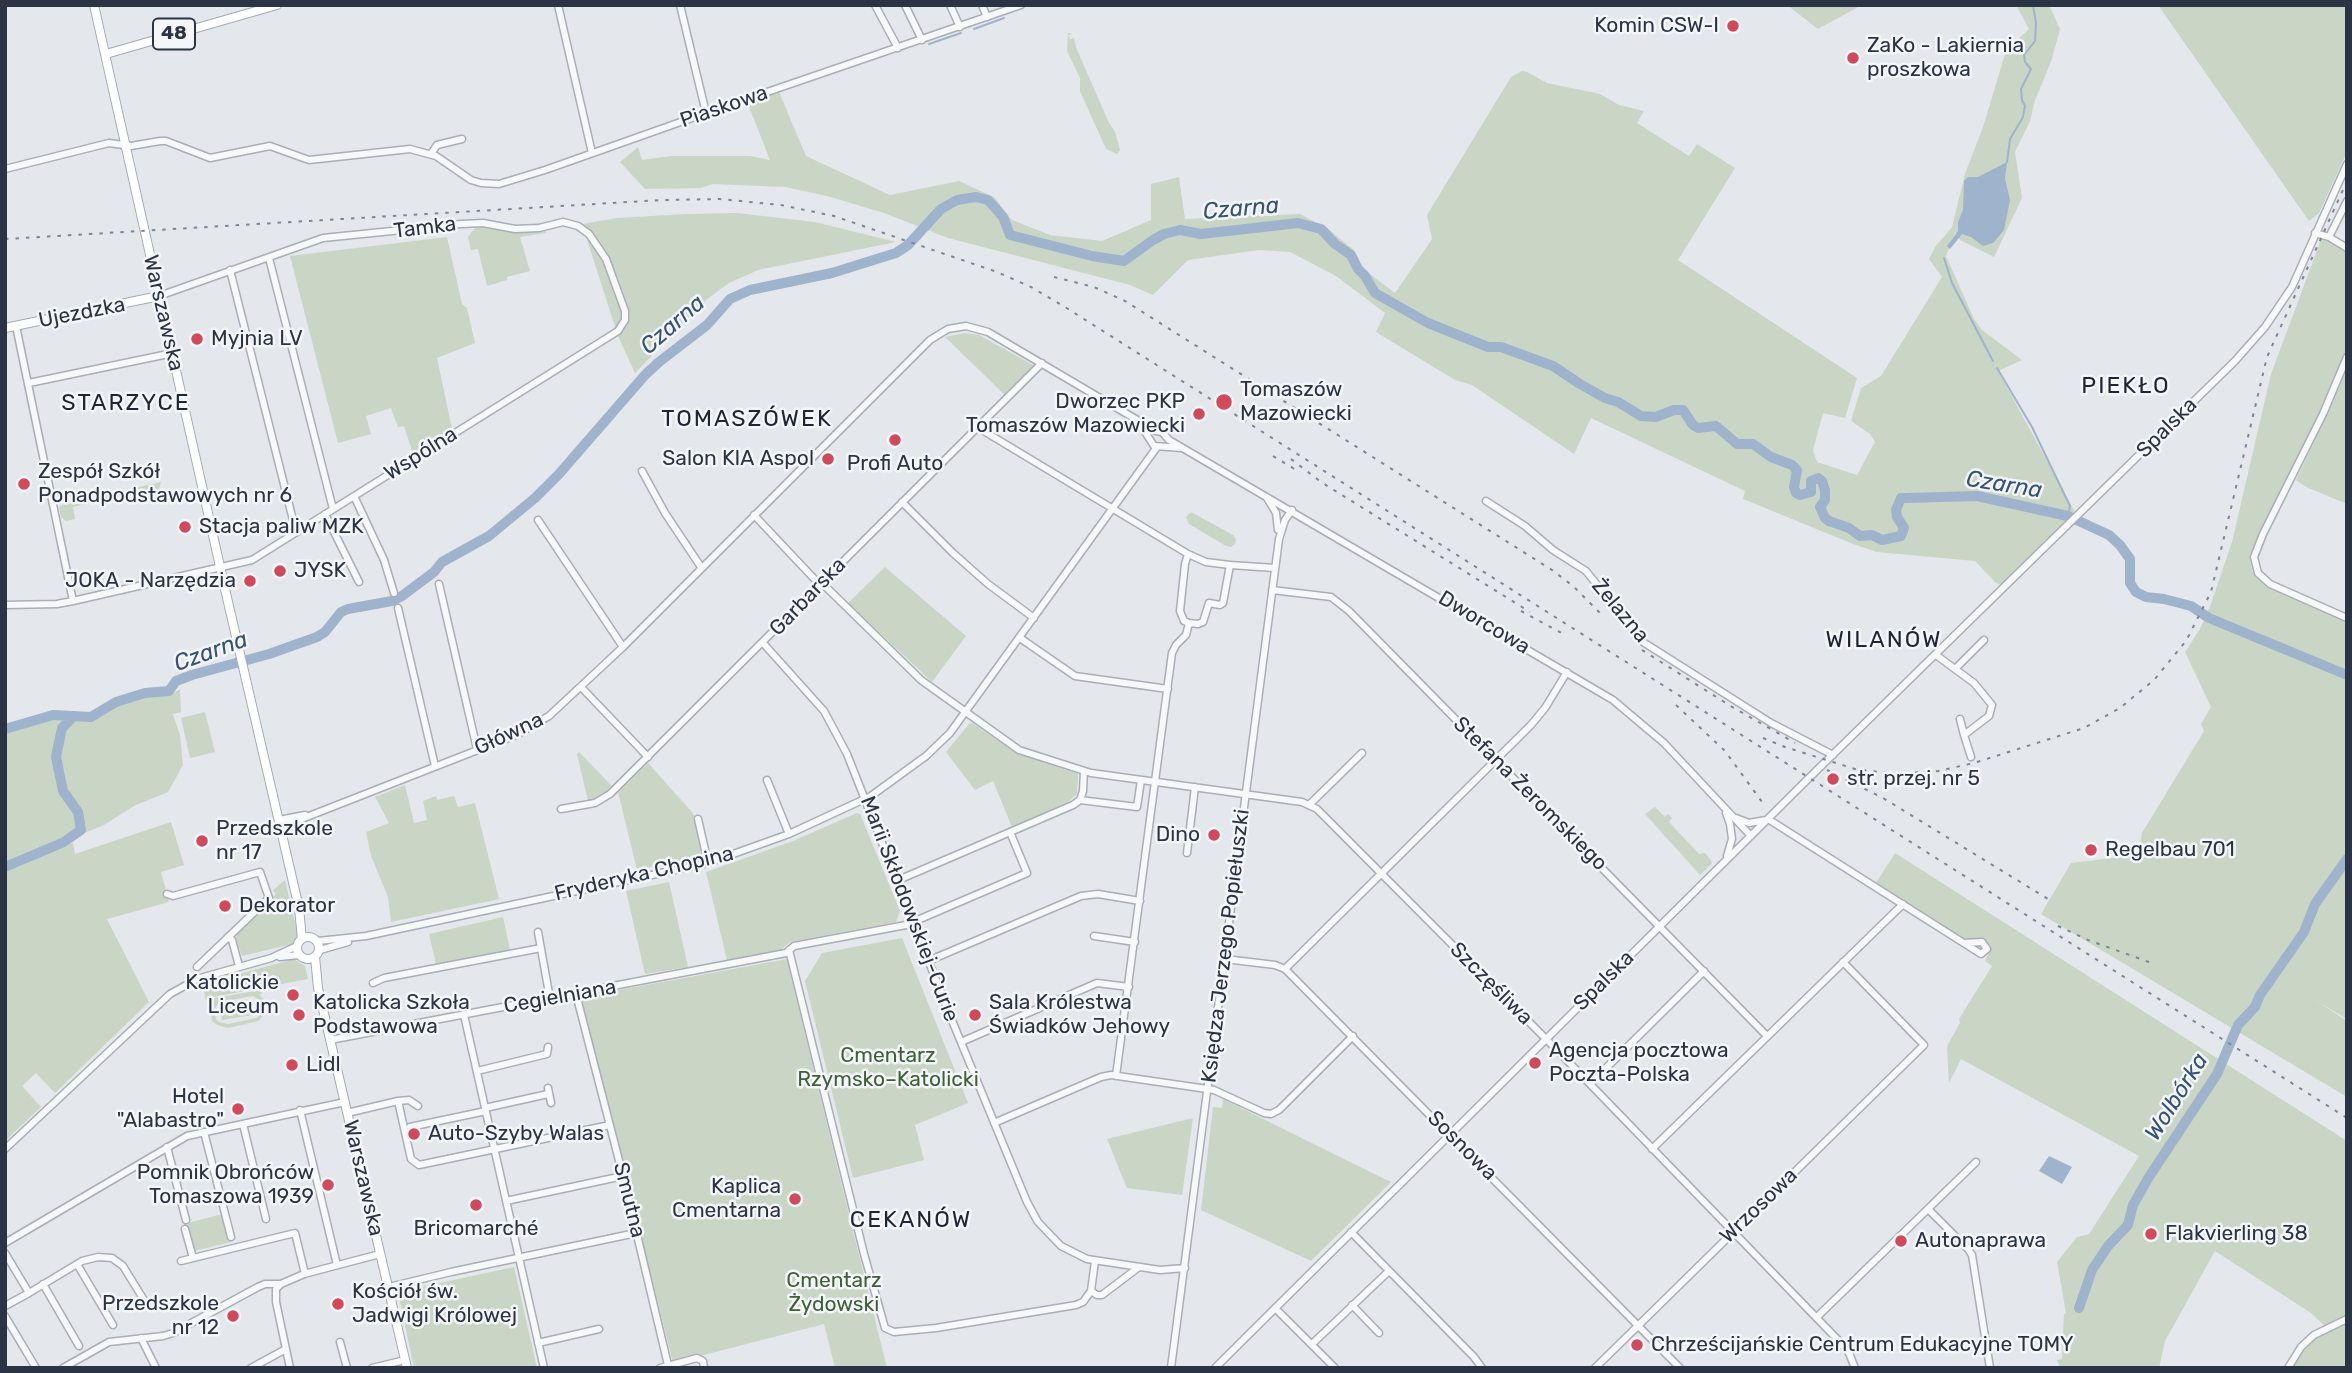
<!DOCTYPE html>
<html>
<head>
<meta charset="utf-8">
<style>
  body { margin:0 }
  #map { position:relative; width:2352px; height:1373px; overflow:hidden; background:#e4e7ec; font-family:Rubik,sans-serif }
  canvas { display:block }
  .frame { position:absolute; inset:0; border:7px solid #2b3445; pointer-events:none }
</style>
</head>
<body>
<div id="map">
<canvas width="2352" height="1373"></canvas>
<div class="frame"></div>
</div>
<script>
const c = document.querySelector('canvas').getContext('2d');
c.lineJoin = 'round';
function paint(path, color) {
  c.fillStyle = color;
  c.fill(path, 'evenodd');
}
function shape(rows) {
  const path = new Path2D();
  for (const r of rows) {
    if (r.length === 3) {
      path.moveTo(r[0] + r[2], r[1]);
      path.arc(r[0], r[1], r[2], 0, 2 * Math.PI);
      continue;
    }
    path.moveTo(r[0], r[1]);
    for (let i = 2; i < r.length; i += 2) path.lineTo(r[i], r[i + 1]);
  }
  return path;
}
function strokePath(path, color, width, dash) {
  c.strokeStyle = color;
  c.lineWidth = width;
  c.lineCap = dash ? 'butt' : 'round';
  c.setLineDash(dash || []);
  c.stroke(path);
}
function write(font, color, halo, rows, align = 'center') {
  c.font = font + ' Rubik,sans-serif';
  c.lineWidth = 5;
  c.setLineDash([]);
  c.textBaseline = 'middle';
  c.strokeStyle = halo;
  c.fillStyle = color;
  for (const [text, x, y, turn = 0] of rows) {
    c.save();
    c.translate(x, y);
    c.rotate((+turn || 0) * Math.PI / 180);
    c.textAlign = isNaN(turn) ? turn : align;
    if (halo) c.strokeText(text, 0, 0);
    c.fillText(text, 0, 0);
    c.restore();
  }
}
const green = shape([
  [1787,5,1862,5,1818,29],
  [2016,5,2049,5,2060,29,2051,62,2035,100,2030,121,2015,152,2022,198,1994,257,1960,240,1955,233,1946,256,1974,319,1982,330,2022,360,1998,371,2075,512,2001,585,1996,583,1975,561,1877,552,1853,544,1743,499,1745,491,1591,418,1574,454,1472,385,1455,380,1376,332,1385,313,1336,276,1290,252,1259,250,1188,260,1153,295,1130,285,948,238,884,213,827,196,785,187,713,184,701,188,645,189,620,162,638,147,642,160,671,156,750,156,770,160,748,104,779,92,806,156,890,195,959,181,994,197,1012,220,1050,235,1102,241,1151,220,1151,184,1179,177,1185,219,1300,214,1327,228,1354,250,1362,268,1395,293,1432,239,1427,215,1511,77,1522,71,1527,72,1547,83,1600,94,1619,105,1644,111,1637,123,1689,156,1697,144,1735,168,1678,260,1857,378,1845,418,1823,413,1813,450,1817,462,1857,475,1875,442,1870,434,1851,421,1861,388,1881,376,1942,277,1929,259,1935,247,1952,227,1965,174,1983,127,2006,51,2029,29],
  [2158,5,2347,5,2347,152,2319,213,2309,221],
  [1068,33,1072,33,1069,35,1070,39,1074,38,1076,47,1108,121,1115,132,1120,150,1117,154,1106,149,1080,91,1080,78,1067,51],
  [737,213,815,222,896,242,758,270,729,283,706,300,635,373,618,336,582,224,617,218,687,214],
  [483,224,545,229,546,233,520,237,530,271,507,277,507,280,487,286,478,249,471,250,468,237,474,229],
  [447,237,462,304,467,308,475,343,437,358,452,429,413,454,404,426,398,427,391,408,366,416,371,434,338,443,290,256],
  [2322,237,2347,251,2347,350,2323,407,2252,550,2250,560,2253,573,2263,583,2347,620,2347,1019,2315,1000,2347,1021,2347,1097,2041,914,2071,863,2138,855,2142,833,2204,731,2201,724,2211,707,2185,652,2200,629,2211,604,2232,542,2271,374],
  [964,333,979,335,1033,365,1032,370,1006,396,945,337],
  [2347,368,2347,504,2306,487,2296,480,2328,413],
  [161,482,157,495,154,489,73,507,75,519,66,521,61,517,59,507,62,505],
  [1191,512,1233,535,1236,539,1235,544,1231,547,1226,546,1189,524,1186,517],
  [885,567,966,636,932,682,848,603],
  [180,689,181,712,173,714,180,735,183,765,168,792,134,806,104,825,5,866,5,730,41,720,96,720,107,710,146,696,171,695],
  [205,712,215,752,190,758,181,718],
  [972,723,1016,753,1078,774,1077,794,1067,803,1012,827,993,781,975,790,946,752,969,724],
  [579,752,612,786,600,798,588,801,577,754],
  [648,763,691,811,695,817,704,853,700,857,637,870,618,792],
  [405,785,414,823,427,820,423,801,436,796,437,800,454,796,458,807,475,803,499,899,391,922,388,897,371,856,366,832,389,823,375,797],
  [1655,807,1665,817,1668,814,1672,818,1669,822,1699,854,1705,853,1710,859,1712,863,1700,875,1645,814],
  [857,813,860,814,900,911,896,922,790,942,780,951,736,960,727,960,706,872,793,841],
  [171,822,184,865,161,872,169,902,107,919,149,1002,55,1093,36,1073,22,1086,41,1107,5,1141,5,872,73,843,75,854],
  [1895,853,2347,1141,2347,1316,2325,1326,2311,1313,2215,1251,2165,1341,2159,1368,2060,1368,2057,1360,2062,1359,2064,1314,2066,1313,2057,1262,2077,1237,2089,1234,2139,1156,1961,1059,1949,1083,1947,1046,1960,1023,1959,1019,1992,966,1985,961,1988,955,1876,883],
  [285,880,298,935,292,944,242,956,236,939,237,932,276,894,273,890],
  [669,882,688,967,645,974,626,891],
  [503,917,510,950,436,964,429,934],
  [902,938,968,1103,915,1125,924,1160,853,1178,805,981,822,953],
  [294,959,305,966,308,979,208,998,206,1000,202,984],
  [787,959,843,1190,887,1368,835,1368,824,1324,673,1363,581,997],
  [261,990,262,994,259,995,264,999,266,1011,259,1021,228,1028,217,1025,212,1021,210,1009,213,1003,209,1003,209,999],
  [253,996,261,1001,262,1005,262,1010,257,1018,228,1024,219,1022,216,1019,214,1010,219,1002],
  [251,1000,253,1015,222,1020,219,1005],
  [1223,1099,1346,1160,1391,1182,1311,1261,1201,1210,1213,1107,1222,1108],
  [1193,1118,1182,1195,1127,1188,1107,1139],
  [219,1215,223,1215,231,1242,194,1251,187,1223],
  [514,1267,537,1368,414,1368,398,1292],
  [2347,1322,2347,1368,2292,1368,2301,1353,2317,1337]
]);
const water = shape([
  [2007,162,2005,179,2010,200,2004,230,1993,243,1983,246,1971,237,1962,234,1950,249,1947,246,1958,231,1958,222,1963,210,1964,181,1968,177,1978,177],
  [2049,1156,2072,1167,2062,1184,2039,1171]
]);
const stream = shape([
  [974,29,1004,18],
  [929,44,961,33],
  [2007,162,2010,139,2023,117,2025,106,2022,100,2021,89,2031,69,2025,62,2024,55,2035,41,2036,23,2033,5],
  [1944,258,1952,283,1993,361],
  [1997,368,2032,427,2070,506,2068,516]
]);
const river = shape([
  [5,729,53,715,91,717,116,702,145,693,169,691,176,681,192,675,269,654,317,637,325,632,341,612,348,609,392,601,402,596,434,572,442,562,489,536,535,498,559,474,645,375,659,362,707,325,730,299,750,290,832,273,896,253,908,245,941,209,957,200,976,197,988,200,996,209,1003,217,1010,235,1092,256,1124,261,1153,240,1164,234,1180,230,1201,234,1298,223,1321,229,1335,244,1351,255,1358,269,1365,276,1375,293,1428,323,1488,347,1501,347,1553,366,1580,384,1605,398,1618,402,1641,416,1656,417,1674,410,1683,410,1693,425,1698,428,1716,426,1737,444,1753,444,1771,457,1792,465,1797,470,1794,487,1796,493,1800,495,1811,492,1811,481,1818,478,1822,481,1825,490,1825,500,1820,507,1825,518,1829,521,1849,528,1860,536,1872,535,1882,540,1901,536,1904,528,1897,517,1896,510,1901,498,1907,498,1977,496,2068,516,2109,535,2120,545,2130,559,2130,583,2136,592,2146,597,2164,599,2191,606,2209,618,2347,675],
  [5,867,64,842,81,830,78,812,63,791,56,757,62,728,74,716],
  [2079,1308,2092,1270,2108,1246,2128,1225,2133,1205,2149,1177,2217,1074,2238,1025,2255,1007,2260,995,2304,932,2315,904,2347,859]
]);
const minor = shape([
  [558,5,592,153],
  [680,5,706,113],
  [875,5,898,48],
  [905,5,922,40],
  [950,5,960,27],
  [982,5,987,17],
  [431,154,437,145,462,139],
  [5,169,109,143,131,146,160,141,166,141,210,158,270,146,309,160,410,149,436,156,471,180,481,183,499,184,545,170,706,113,1021,5],
  [2315,233,2329,237,2347,201],
  [2329,237,2347,248],
  [269,258,333,509],
  [230,270,296,532],
  [16,326,73,601],
  [2347,357,2323,414,2263,534,2254,557,2258,573,2270,584,2347,618],
  [29,383,173,353],
  [1140,424,1154,446,1182,448],
  [977,427,1188,554,1206,562,1230,565,1275,568],
  [642,471,665,513,701,567],
  [354,496,384,560,394,593],
  [1267,498,1276,513,1278,530],
  [1486,501,1525,526,1553,550,1586,571,1643,642,1771,723,1833,755],
  [902,502,953,553,988,584,1034,618],
  [325,514,359,582],
  [754,515,820,585],
  [538,520,623,647],
  [822,583,921,680,1019,750,1091,773,1302,802,1317,809,1557,1050,1840,1342,1849,1353,1855,1368],
  [439,584,477,749],
  [1272,590,1331,597,1349,611,1767,1036],
  [5,605,57,604,73,601,252,560,618,331,625,320,625,311,606,259,589,234,578,226,563,222,539,228,515,229,483,223,461,224,323,238,159,296],
  [398,608,435,766],
  [1189,623,1198,624,1203,622,1209,603,1220,605,1223,603,1230,565],
  [1020,638,1075,676,1168,689],
  [763,643,824,711,847,754,951,1018,1027,1202,1038,1222,1061,1246,1087,1259,1160,1270,1185,1268],
  [1936,655,1974,683,1992,705,1989,716,1964,735,1971,757],
  [1955,669,1984,640],
  [581,687,648,757],
  [1960,719,1964,735],
  [767,780,789,834],
  [1080,800,1137,807,1141,780],
  [1310,804,1362,753],
  [561,809,595,803,610,794,1042,363],
  [1726,813,1730,824,1732,839,1727,856],
  [1736,818,1749,823,1766,820],
  [698,819,708,863],
  [1768,819,1981,954,1987,949,1982,942,1964,943],
  [279,820,305,815],
  [281,827,516,735,549,716,623,647,930,340,948,329,966,326,988,332,1156,431,1162,432,1169,440,1613,700,1664,743,1751,836],
  [1187,853,1195,787],
  [896,881,1073,805,1080,800,1083,791,1084,771],
  [167,894,173,896,260,872,269,898,197,967],
  [538,932,550,999],
  [1094,936,1135,942],
  [228,937,232,940,239,966],
  [318,941,366,936,708,863,789,834,871,796,926,756,950,733,1157,447],
  [320,950,348,942],
  [789,950,864,1254,885,1328,894,1332,936,1328,1076,1305,1083,1302,1091,1291,1095,1261],
  [280,957,299,955],
  [1225,959,1275,965,1285,969,1680,1368],
  [928,961,1081,896,1098,894,1140,901],
  [1285,969,1531,725,1545,708,1567,672],
  [373,983,384,978,541,948],
  [576,994,623,1176,668,1365],
  [464,1015,544,1368],
  [330,1040,786,953,794,946,906,925,1027,873,1010,832],
  [961,1042,1097,983,1129,987],
  [477,1071,547,1054,548,1047],
  [1116,1076,1172,653,1176,645,1186,635,1189,623,1184,621,1180,611,1185,564,1188,554],
  [1590,1084,1704,971],
  [548,1088,551,1103],
  [398,1101,409,1100,418,1106],
  [485,1108,548,1094],
  [300,1110,337,1265],
  [347,1113,398,1101,411,1159,419,1165,610,1125],
  [994,1123,1101,1077,1111,1075,1214,1090,1264,1113,1271,1114,1279,1110,1353,1036],
  [243,1124,266,1219],
  [410,1127,486,1111],
  [204,1132,231,1237],
  [167,1147,186,1220],
  [5,1149,170,994,197,979,271,958,297,946],
  [1652,1149,1903,904],
  [506,1201,623,1176],
  [1928,1209,1968,1249,1972,1255,1990,1368],
  [185,1229,193,1258],
  [1351,1232,1474,1357,1482,1368],
  [5,1243,187,1136,345,1102],
  [5,1253,29,1293,82,1261,98,1257,112,1258,123,1266,147,1305],
  [181,1261,295,1233,305,1274],
  [77,1264,113,1325],
  [43,1284,79,1346],
  [389,1287,451,1272,636,1233],
  [1091,1291,1097,1295,1102,1295,1139,1267],
  [1352,1305,1379,1333],
  [5,1306,29,1293],
  [1275,1308,1335,1368],
  [5,1316,36,1368],
  [1817,1317,1976,1162],
  [141,1338,156,1368],
  [340,1342,347,1368],
  [538,1343,599,1329],
  [1312,1344,1389,1271],
  [63,1368,109,1342,163,1336,173,1333,258,1287,265,1284,281,1284],
  [251,1368,286,1349],
  [290,1368,276,1302,276,1289,281,1284,304,1274,380,1254],
  [372,1368,405,1360],
  [660,1368,697,1358,703,1361,704,1368],
  [1171,1368,1279,539,1285,520,1292,510],
  [1215,1368,1814,773,2235,361,2265,327,2292,287,2347,164],
  [1595,1368,1924,1045,1843,962],
  [2288,1368,2301,1347,2314,1335,2347,1319]
]);
const major = shape([
  [94,5,228,602,299,908,302,939],
  [106,54,277,5],
  [5,328,159,296],
  [308,948,11],
  [315,957,318,988,407,1368]
]);
const rail = shape([
  [5,239,662,200,720,199,781,205,834,216,997,272,1031,287,1065,307,2347,1118],
  [1054,277,1094,287,1125,301,1552,570,1573,586,1603,616],
  [1273,456,1296,470],
  [1291,459,1321,482,1530,612],
  [1521,611,1567,636],
  [1642,650,1729,705,1795,743],
  [1676,705,1725,751,1765,806],
  [1763,738,1785,747,1855,769,1895,774,1938,771,1974,763,2084,728,2120,708,2154,680,2186,641,2211,592,2267,357,2347,181],
  [1827,770,1883,798,2048,899],
  [2058,926,2088,940,2149,962]
]);
const markers = [
  [1733,26,7,"#d1495b"],
  [1853,58,7,"#d1495b"],
  [197,339,7,"#d1495b"],
  [1224,402,9,"#d1495b"],
  [1199,414,7,"#d1495b"],
  [895,440,7,"#d1495b"],
  [828,459,7,"#d1495b"],
  [24,484,7,"#d1495b"],
  [185,527,7,"#d1495b"],
  [280,571,7,"#d1495b"],
  [250,581,7,"#d1495b"],
  [1833,779,7,"#d1495b"],
  [1214,835,7,"#d1495b"],
  [202,841,7,"#d1495b"],
  [2091,850,7,"#d1495b"],
  [225,906,7,"#d1495b"],
  [293,995,7,"#d1495b"],
  [299,1015,7,"#d1495b"],
  [975,1015,7,"#d1495b"],
  [1535,1063,7,"#d1495b"],
  [292,1065,7,"#d1495b"],
  [238,1109,7,"#d1495b"],
  [414,1134,7,"#d1495b"],
  [328,1185,7,"#d1495b"],
  [795,1199,7,"#d1495b"],
  [476,1205,7,"#d1495b"],
  [2151,1234,7,"#d1495b"],
  [1901,1241,7,"#d1495b"],
  [338,1304,7,"#d1495b"],
  [233,1316,7,"#d1495b"],
  [1637,1345,7,"#d1495b"]
];
const shields = [
  [174,34,42]
];
const shieldNames = [
  ["48",174,34]
];
const poiNames = [
  ["Komin CSW-I",1719,26,"right"],
  ["ZaKo - Lakiernia",1867,46],
  ["proszkowa",1867,70],
  ["Myjnia LV",211,339],
  ["Tomaszów",1240,390],
  ["Mazowiecki",1240,414],
  ["Dworzec PKP",1185,402,"right"],
  ["Tomaszów Mazowiecki",1185,426,"right"],
  ["Salon KIA Aspol",814,459,"right"],
  ["Profi Auto",895,464,"center"],
  ["Zespół Szkół",38,472],
  ["Ponadpodstawowych nr 6",38,496],
  ["Stacja paliw MZK",199,527],
  ["JYSK",294,571],
  ["JOKA - Narzędzia",236,581,"right"],
  ["str. przej. nr 5",1847,779],
  ["Przedszkole",216,829],
  ["nr 17",216,853],
  ["Dino",1200,835,"right"],
  ["Regelbau 701",2105,850],
  ["Dekorator",239,906],
  ["Katolickie",279,983,"right"],
  ["Liceum",279,1007,"right"],
  ["Katolicka Szkoła",313,1003],
  ["Podstawowa",313,1027],
  ["Sala Królestwa",989,1003],
  ["Świadków Jehowy",989,1027],
  ["Agencja pocztowa",1549,1051],
  ["Poczta-Polska",1549,1075],
  ["Lidl",306,1065],
  ["Hotel",224,1097,"right"],
  ["\"Alabastro\"",224,1121,"right"],
  ["Auto-Szyby Walas",428,1134],
  ["Pomnik Obrońców",314,1173,"right"],
  ["Tomaszowa 1939",314,1197,"right"],
  ["Kaplica",781,1187,"right"],
  ["Cmentarna",781,1211,"right"],
  ["Bricomarché",476,1229,"center"],
  ["Flakvierling 38",2165,1234],
  ["Autonaprawa",1915,1241],
  ["Kościół św.",352,1292],
  ["Jadwigi Królowej",352,1316],
  ["Przedszkole",219,1304,"right"],
  ["nr 12",219,1328,"right"],
  ["Chrześcijańskie Centrum Edukacyjne TOMY",1651,1345]
];
const streetNames = [
  ["Piaskowa",724,107,-19],
  ["Tamka",425,228,-7],
  ["Ujezdzka",82,313,-11],
  ["Warszawska",163,313,77],
  ["Spalska",2167,428,-45],
  ["Wspólna",421,454,-32],
  ["Garbarska",808,597,-46],
  ["Żelazna",1620,611,50],
  ["Dworcowa",1484,623,31],
  ["Główna",509,734,-25],
  ["Stefana Żeromskiego",1530,794,45],
  ["Fryderyka Chopina",644,874,-13],
  ["Marii Skłodowskiej-Curie",909,909,69],
  ["Księdza Jerzego Popiełuszki",1226,946,-83],
  ["Spalska",1604,981,-45],
  ["Szczęśliwa",1491,984,45],
  ["Cegielniana",560,997,-10],
  ["Sosnowa",1462,1146,45],
  ["Warszawska",363,1178,77],
  ["Smutna",629,1200,76],
  ["Wrzosowa",1759,1206,-44]
];
const parkNames = [
  ["Cmentarz",888,1056],
  ["Rzymsko–Katolicki",888,1080],
  ["Cmentarz",834,1281],
  ["Żydowski",834,1305]
];
const waterNames = [
  ["Czarna",1241,209,-5],
  ["Czarna",673,325,-41],
  ["Czarna",2004,485,9],
  ["Czarna",211,652,-20],
  ["Wolbórka",2177,1097,-58]
];
const neighbourhoodNames = [
  ["PIEKŁO",2126,386],
  ["STARZYCE",126,403],
  ["TOMASZÓWEK",747,419],
  ["WILANÓW",1884,640],
  ["CEKANÓW",911,1220]
];
paint(green, '#c9d6c5');
paint(water, '#9fb4cc');
strokePath(stream, '#9fb4cc', 2);
strokePath(river, '#9fb4cc', 10);
strokePath(minor, '#a9aeb7', 9);
strokePath(major, '#a3abb8', 10);
strokePath(minor, '#f7f8fa', 6);
strokePath(major, '#fff', 8);
strokePath(rail, '#7d8696', 2, [3.5, 7]);
for (const [x, y, r, color] of markers) {
  const dot = new Path2D();
  dot.arc(x, y, r, 0, 2 * Math.PI);
  c.fillStyle = color;
  c.fill(dot);
  strokePath(dot, '#f4f6f9', 2.5);
}
for (const [x, y, w] of shields) {
  const box = new Path2D();
  box.roundRect(x - w / 2, y - 15.5, w, 31, 5);
  c.fillStyle = '#f4f6f9';
  c.fill(box);
  strokePath(box, '#2b3445', 2);
}
write('bold 19px', '#2b3445', null, shieldNames);
write('21px', '#2b3445', '#f4f6f9', poiNames, 'left');
write('21px', '#2b3445', '#f4f6f9', streetNames);
write('21px', '#3f6138', '#f4f6f9', parkNames);
write('italic 23px', '#34527a', '#f4f6f9', waterNames);
c.letterSpacing = '2px';
write('23px', '#1d2536', '#f4f6f9', neighbourhoodNames);
c.letterSpacing = '0px';
</script>
</body>
</html>
